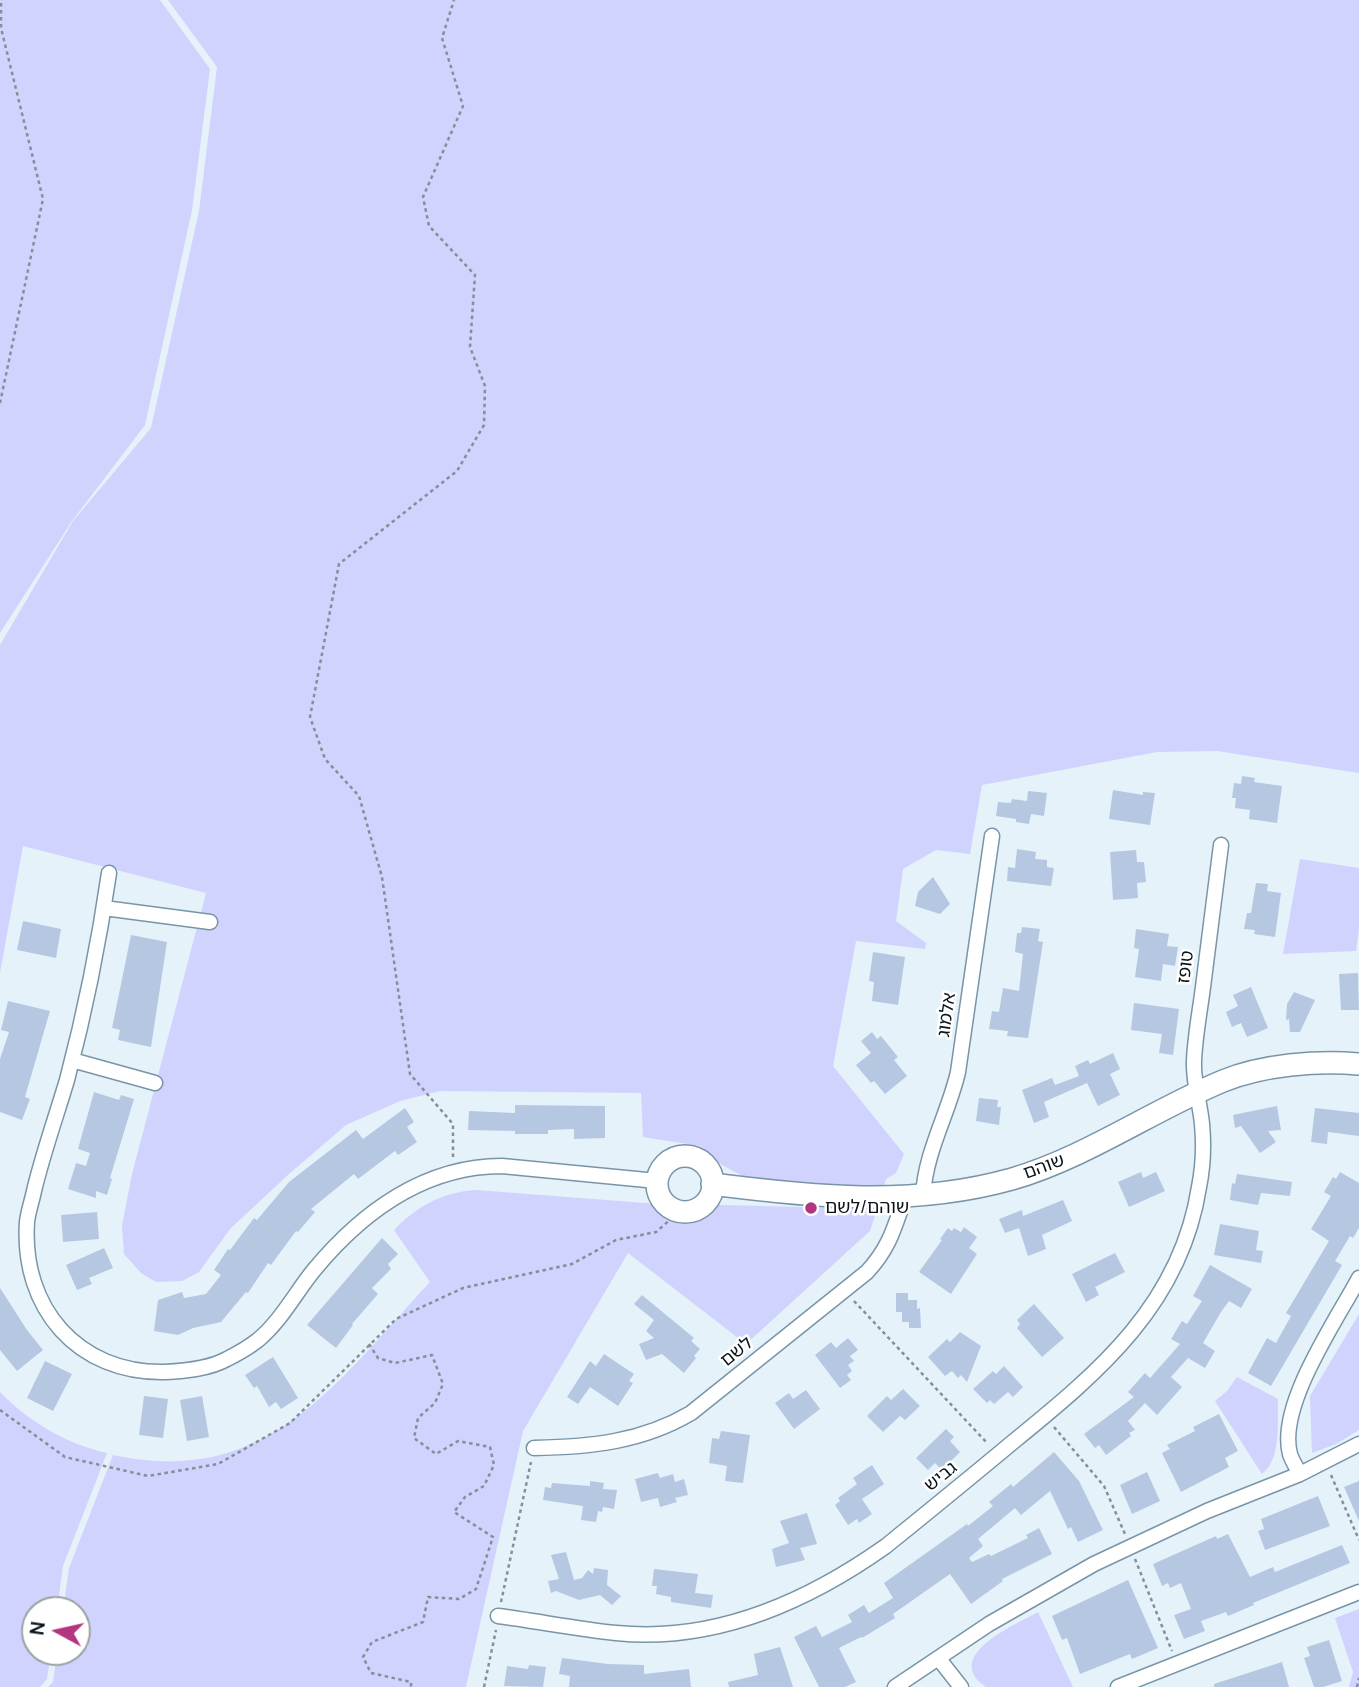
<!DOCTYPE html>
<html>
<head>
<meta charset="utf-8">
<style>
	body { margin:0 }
	#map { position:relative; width:1359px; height:1687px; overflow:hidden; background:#e6f2fa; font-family:Manrope,sans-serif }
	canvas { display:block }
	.north { position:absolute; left:21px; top:1596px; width:70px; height:70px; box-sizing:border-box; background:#fff; border:2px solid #9ca1a3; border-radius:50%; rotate:278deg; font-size:19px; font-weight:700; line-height:28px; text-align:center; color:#08131a }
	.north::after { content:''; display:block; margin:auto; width:24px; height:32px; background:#b33480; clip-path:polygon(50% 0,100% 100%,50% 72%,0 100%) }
</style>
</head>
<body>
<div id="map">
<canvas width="1359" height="1687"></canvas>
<div class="north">N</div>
</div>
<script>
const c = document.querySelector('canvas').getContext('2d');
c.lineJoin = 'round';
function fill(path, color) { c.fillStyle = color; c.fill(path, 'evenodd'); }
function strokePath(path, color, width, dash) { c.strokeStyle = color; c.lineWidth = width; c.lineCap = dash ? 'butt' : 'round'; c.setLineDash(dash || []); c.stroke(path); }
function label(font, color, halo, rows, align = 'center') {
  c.font = font + ' Manrope,"Noto Sans Hebrew",sans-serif'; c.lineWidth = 5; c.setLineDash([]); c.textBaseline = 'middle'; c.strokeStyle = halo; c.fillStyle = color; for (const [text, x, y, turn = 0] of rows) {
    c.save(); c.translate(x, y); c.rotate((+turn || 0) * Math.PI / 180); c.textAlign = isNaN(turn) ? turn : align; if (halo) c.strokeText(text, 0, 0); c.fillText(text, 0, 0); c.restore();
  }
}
const green = new Path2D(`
	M0 0H160L210 69 192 210 145 425 72 521 0 633Z
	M168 0H1359V773L1217 751 1157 752 982 785 970 854 936 850 903 869 896 921 926 943 925 949 856 941 833 1066 904 1154 896 1173 886 1179 882 1191 746 1178 722 1165 701 1146 643 1137 641 1093 440 1091 400 1101 346 1125 289 1174 230 1229 199 1272 182 1281 156 1282 141 1273 124 1254 122 1226 132 1174 206 893 23 846 0 973V645L73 521 151 428 199 211 217 67Z
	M1300 859 1359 868V929L1356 951 1283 954Z
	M476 1190 645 1203 877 1209 870 1231 746 1344 628 1253 523 1431 466 1687H48L53 1682 57 1652H77V1610H63L69 1568 113 1455C268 1489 338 1381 430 1282L394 1230C417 1206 443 1192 476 1190Z
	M1359 1314V1430L1336 1444 1312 1453 1310 1396Z
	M1237 1377 1278 1399C1277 1423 1282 1458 1262 1474L1215 1401 1227 1391Z
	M0 1392C29 1422 67 1444 107 1453L63 1566 57 1610H35V1652H51L47 1679 40 1687H0Z
	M1359 1609V1687H1349L1353 1672 1335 1618Z
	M1038 1612 1073 1687H986C941 1656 1015 1625 1038 1612Z`);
const building = new Path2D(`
	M1242 776 1255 778 1254 782 1282 786 1277 823 1249 819 1250 810 1235 808 1236 798H1232L1234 783 1241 784Z
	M1113 790 1143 795V792L1155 793 1150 825 1109 819Z
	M1028 791 1047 793 1044 816 1031 814 1029 824 1016 822V819L996 816 998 802 1011 803 1012 799 1027 801Z
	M1017 849 1036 852 1035 859 1047 860V867L1054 868 1051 886 1007 881 1008 867 1015 868Z
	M1136 850 1137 862H1144L1146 882 1137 883 1138 898 1113 900 1110 852Z
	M933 877 950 904 940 914 915 906 918 892Z
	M1256 883 1268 884 1267 891 1281 893 1275 937 1254 934 1255 930 1244 929 1247 913H1251Z
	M23 921 61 929 56 958 17 950Z
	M1022 927 1040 929 1038 941 1043 942 1028 1038 1007 1036 1008 1031 989 1029 992 1011 999 1012 1003 988 1019 991 1023 954 1015 952 1017 933H1021Z
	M1136 929 1169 934 1167 946 1178 947 1175 966 1163 964 1161 981 1135 977 1139 949 1134 948Z
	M131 935 167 942 151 1047 118 1040 120 1030 112 1028Z
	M873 952 905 957 898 1005 872 1001 874 982 869 981Z
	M1358 973 1359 1010H1341L1339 974Z
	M1251 987 1268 1028 1247 1037 1241 1023 1232 1027 1226 1012 1238 1006 1233 995Z
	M1294 992 1315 1000 1300 1032H1290L1289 1019 1286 1020 1287 1004Z
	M8 1001 50 1011 25 1097 30 1099 22 1120 0 1112V1059L9 1032 1 1030Z
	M1134 1003 1179 1009 1173 1055 1159 1053 1162 1034 1131 1030Z
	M872 1032 877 1039 881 1036 898 1057 894 1060 907 1076 885 1094 874 1081 871 1083 856 1065 871 1053 861 1041Z
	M1113 1053 1120 1069 1110 1074 1120 1095 1098 1106 1087 1083 1044 1102 1049 1117 1034 1123 1022 1090 1052 1078 1055 1085 1079 1076 1075 1066 1088 1060 1090 1064Z
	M94 1092 119 1100 121 1095 134 1099 110 1178 112 1179 107 1195 96 1191V1198L68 1189 76 1163 86 1166 90 1153 78 1149Z
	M979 1098 998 1100 997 1107H1001L999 1125 976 1121Z
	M515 1105 605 1106V1138L574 1139V1129L548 1130V1134H515V1131L468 1130 469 1111 515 1113Z
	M1277 1106 1281 1130 1268 1131 1276 1142 1260 1153 1241 1126 1235 1128 1233 1115Z
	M405 1108 414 1122 407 1127 417 1142 398 1155 395 1151 358 1179 354 1174 311 1209 315 1212 298 1232 296 1231 271 1265 268 1263 248 1293 246 1292 221 1322 193 1328 178 1335 154 1331 158 1300 182 1292 184 1298 206 1294 221 1275 214 1270 228 1249 230 1250 254 1218 257 1220 289 1182 356 1130 363 1139Z
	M1315 1108 1359 1113V1136L1328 1132 1327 1144 1311 1142Z
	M1141 1172 1143 1178 1156 1172 1165 1191 1129 1207 1118 1182Z
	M1340 1172 1359 1183V1228L1353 1238 1350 1236 1335 1261 1342 1265 1271 1386 1248 1373 1267 1338 1276 1343 1291 1316 1286 1313 1329 1241 1311 1229 1331 1196 1324 1192 1333 1177 1336 1179Z
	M1237 1174 1292 1182 1290 1196 1261 1193 1258 1205 1230 1200 1232 1183 1235 1184Z
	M1063 1200 1072 1221 1042 1235 1046 1249 1028 1256 1019 1228 1005 1233 999 1219 1022 1210 1023 1216Z
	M97 1212 99 1239 63 1242 61 1215Z
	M1220 1224 1259 1231 1256 1250 1263 1251 1261 1263 1214 1255Z
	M964 1227 977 1237 969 1248 977 1254 951 1294 919 1272 942 1240 940 1239 948 1228 952 1231 954 1228 961 1232Z
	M382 1238 398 1254 388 1264 391 1269 372 1288 378 1294 352 1324 353 1325 336 1348 307 1325Z
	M104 1248 113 1268 89 1278 92 1284 77 1290 66 1265Z
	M1115 1253 1125 1272 1095 1287 1099 1295 1086 1302 1072 1274Z
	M1210 1265 1252 1289 1241 1308 1229 1301 1221 1312 1203 1343 1215 1351 1205 1368 1188 1358 1171 1377 1182 1387 1157 1415 1145 1403 1128 1421 1135 1430 1129 1433 1131 1436 1106 1455 1099 1445 1095 1448 1084 1434 1134 1397 1128 1392 1145 1373 1150 1378 1180 1344 1171 1339 1182 1321 1187 1324 1202 1301 1193 1296Z
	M0 1288 27 1330 43 1350 17 1371 0 1350Z
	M896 1293H908V1300H917V1309L920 1308 921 1328H909V1322H902V1312H896Z
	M642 1295 694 1338 691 1341 700 1349 694 1356 696 1358 684 1373 662 1354 646 1360 639 1344 654 1338 646 1331 654 1320 634 1304Z
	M1034 1304 1064 1338 1042 1357 1017 1328 1020 1324 1017 1320Z
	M960 1332 981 1346 967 1382 961 1375 958 1378 952 1371 945 1376 928 1357 947 1339 950 1342Z
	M848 1338 858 1350 850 1356 854 1361 848 1365 852 1371 847 1375 851 1380 840 1388 815 1355 831 1342 836 1348Z
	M604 1354 634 1374 629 1381 633 1383 618 1406 590 1387 578 1404 567 1397 590 1361 596 1366Z
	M273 1357 298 1398 281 1409 276 1402 269 1407 257 1386 254 1388 245 1375Z
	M45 1361 72 1374 53 1411 27 1398Z
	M1004 1366 1023 1387 1013 1397 1008 1392 994 1404 990 1400 987 1403 973 1389 993 1371 996 1374Z
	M903 1389 920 1406 905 1420 900 1416 883 1432 867 1416 887 1396 891 1400Z
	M806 1390 820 1409 794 1429 775 1403 789 1393 793 1399Z
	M144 1396 168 1399 163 1438 139 1435Z
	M202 1396 209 1437 187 1441 180 1400Z
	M1219 1414 1238 1451 1225 1458 1229 1467 1181 1492 1162 1453 1170 1449 1167 1445 1195 1431 1193 1427Z
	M946 1429 954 1437 950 1441 960 1452 942 1470 935 1463 928 1470 916 1458Z
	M721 1431 750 1435 743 1483 725 1481 727 1466 709 1463 712 1438 719 1439Z
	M1054 1452 1079 1481 1103 1530 1078 1542 1071 1527 1068 1529 1050 1491 1021 1515 1015 1508 978 1539 983 1546 969 1558 972 1562 989 1554 991 1556 1028 1538 1026 1535 1039 1528 1052 1554 1002 1579 1003 1581 971 1604 950 1574 893 1614 895 1618 862 1638 861 1637 839 1648 856 1682 845 1687H819L794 1637 816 1626 822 1637 852 1622 848 1615 864 1605 869 1613 893 1598 884 1583 967 1524 968 1526 993 1506 989 1502 1011 1484 1013 1487Z
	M872 1465 884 1484 862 1499 872 1514 859 1523 857 1519 848 1525 835 1505 840 1501 838 1498 857 1484 853 1478Z
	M1147 1472 1160 1501 1132 1514 1120 1485Z
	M658 1473 660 1478 673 1474 675 1482 684 1479 688 1495 675 1498 677 1502 660 1507 658 1498 641 1502 635 1479Z
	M590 1481 604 1483 603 1489 617 1490 614 1509 603 1507 602 1512 598 1511 596 1522 581 1520 583 1506 543 1500 545 1487 551 1488 552 1483 590 1486Z
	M1359 1481V1521L1344 1487Z
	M1318 1496 1330 1526 1265 1550 1258 1531 1264 1529 1261 1519Z
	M807 1513 817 1544 800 1548 805 1560 776 1567 772 1549 789 1543 780 1521Z
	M1228 1534 1250 1577 1273 1567 1275 1572 1342 1545 1350 1563 1253 1603 1254 1605 1228 1616 1226 1612 1201 1621 1205 1631 1184 1639 1174 1615 1191 1609 1181 1583 1170 1588 1168 1583 1162 1586 1153 1564 1216 1536 1217 1539Z
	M566 1552 574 1580 582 1578 588 1570 593 1574 594 1568 608 1570 607 1585 621 1596 612 1605 600 1595 579 1600 556 1591 551 1593 548 1581 559 1579 551 1555Z
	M654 1569 698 1574 695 1593 713 1595 711 1608 671 1602V1597L656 1594 657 1586H652Z
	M1128 1580 1158 1648 1132 1659 1130 1654 1080 1674 1067 1638 1062 1640 1052 1616Z
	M1329 1640 1342 1681 1323 1687H1314L1304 1658 1310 1656 1307 1647Z
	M780 1647 793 1687H729L728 1682 758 1675 754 1654Z
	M562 1658 608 1664 644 1665V1674L689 1669 691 1687H569L570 1676 559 1674Z
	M1282 1662 1289 1687H1214V1684Z
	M529 1665 546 1667 543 1687 504 1686 507 1666 528 1669Z`);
const path = new Path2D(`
	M0 403 43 199 1 28V0
	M453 1157V1124L410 1074 382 877 359 796 325 759 310 717 339 564 457 471 484 425 485 386 470 347 475 275 429 226 423 197 463 106 442 38 454 0
	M854 1301 988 1444
	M369 1344 378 1358 395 1363 432 1355 443 1384 435 1403 418 1418 414 1438 436 1454 458 1441 490 1447 494 1465 484 1486 465 1497 454 1512 493 1537 476 1589 459 1599 428 1597 423 1622 372 1642 363 1657 371 1673 411 1682V1687
	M0 1410 65 1457 148 1476 218 1464 290 1423 396 1319 463 1288 572 1264 616 1240 656 1232 679 1212
	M1054 1427 1104 1486 1125 1534
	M1331 1475 1359 1540
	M1135 1559 1172 1651
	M501 1602 531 1462
	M484 1687 496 1630
	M1357 1687 1359 1678`);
const street = new Path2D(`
	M109 873C99 942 85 1012 67 1080 56 1117 43 1153 34 1191 32 1201 28 1212 27 1222 21 1308 78 1374 165 1372 185 1371 209 1369 227 1359 237 1354 249 1347 258 1340 281 1321 296 1292 314 1270 362 1212 425 1166 502 1166L657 1181
	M104 908 210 922
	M72 1060 155 1083
	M923 1195C926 1150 948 1115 958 1072L992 836
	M534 1448C590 1447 642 1442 691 1413L867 1272C890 1247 894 1228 905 1197
	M1300 1474C1297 1468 1292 1461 1290 1454 1277 1406 1336 1321 1359 1278
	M498 1616C537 1621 576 1629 616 1633 715 1643 807 1602 886 1546 928 1512 971 1477 1013 1442 1099 1372 1181 1304 1199 1187 1203 1167 1204 1145 1202 1124 1200 1103 1193 1082 1194 1061 1195 1036 1200 1011 1203 987 1209 940 1215 892 1221 845
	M939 1659 961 1687
	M895 1687 989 1624 1094 1564 1207 1511 1300 1474 1359 1444
	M1118 1687 1359 1592`);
const secondary = new Path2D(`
	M657 1184a28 28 0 1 1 56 0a28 28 0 1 1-56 0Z
	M712 1184C813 1197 912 1207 1012 1179 1087 1157 1151 1111 1223 1081 1262 1065 1318 1060 1359 1064`);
const markers = [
	[811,1208,7,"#b33480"]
];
const streetNames = [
	["טופז",1186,967,-83],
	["אלמוג",947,1015,-82],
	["שוהם",1044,1167,-20],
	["לשם",737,1352,-39],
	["גביש",941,1477,-39]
];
const poiNames = [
	["שוהם/לשם",825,1208]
];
fill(green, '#cfd3fd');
fill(building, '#b6c7e2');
strokePath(street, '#7895a8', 17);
strokePath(secondary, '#7895a8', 24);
strokePath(path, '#848f97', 2.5, [3.5, 3.5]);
strokePath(street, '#fff', 14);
strokePath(secondary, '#fff', 21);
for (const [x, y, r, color] of markers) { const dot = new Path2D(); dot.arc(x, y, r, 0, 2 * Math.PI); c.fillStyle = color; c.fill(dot); strokePath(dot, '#fff', 2.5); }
label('18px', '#08131a', '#fff', streetNames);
label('18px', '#08131a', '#fff', poiNames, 'left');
</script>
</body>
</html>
